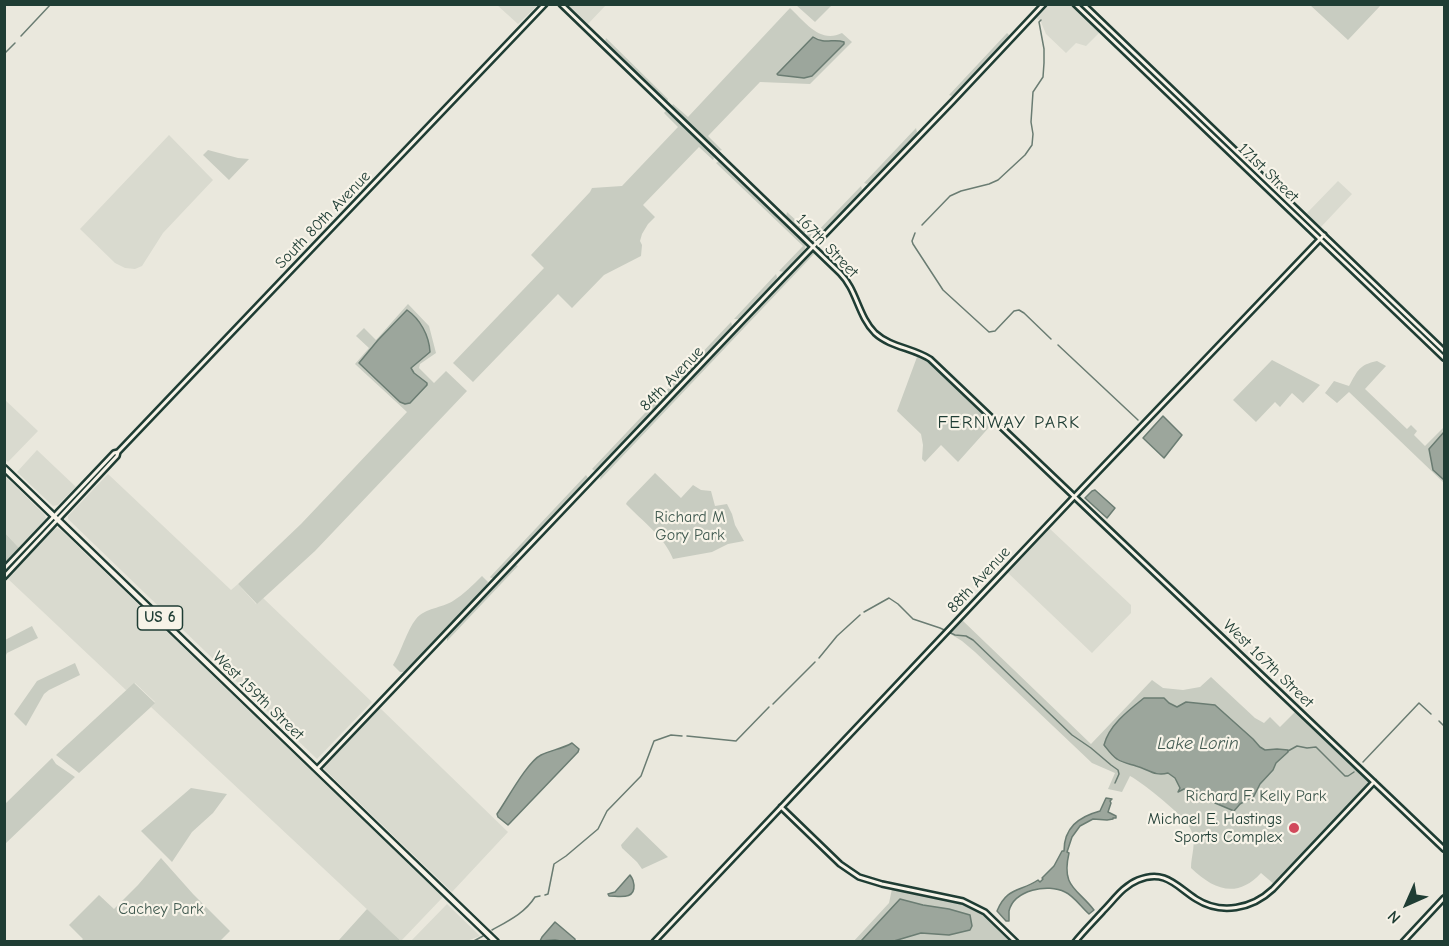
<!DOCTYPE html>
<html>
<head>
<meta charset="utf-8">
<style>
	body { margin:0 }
	#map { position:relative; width:1449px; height:946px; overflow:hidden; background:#eae8dd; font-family:"Comic Neue",sans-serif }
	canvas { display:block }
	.frame { position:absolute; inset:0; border:6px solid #1f3d34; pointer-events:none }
	.north { position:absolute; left:1377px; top:874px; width:60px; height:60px; -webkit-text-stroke:4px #f7f3e8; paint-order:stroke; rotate:225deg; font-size:16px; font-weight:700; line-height:24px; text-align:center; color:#1f3d34 }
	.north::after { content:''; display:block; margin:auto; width:21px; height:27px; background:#1f3d34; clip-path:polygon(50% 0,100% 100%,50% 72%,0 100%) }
</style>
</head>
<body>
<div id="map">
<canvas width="1449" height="946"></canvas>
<div class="frame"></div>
<div class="north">N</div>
</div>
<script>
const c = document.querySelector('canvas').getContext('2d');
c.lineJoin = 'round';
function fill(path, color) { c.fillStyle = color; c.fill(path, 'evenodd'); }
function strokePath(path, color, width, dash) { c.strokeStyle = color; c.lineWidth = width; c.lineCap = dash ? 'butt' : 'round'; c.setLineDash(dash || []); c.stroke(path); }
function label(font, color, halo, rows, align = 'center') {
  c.font = font + ' "Comic Neue",sans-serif'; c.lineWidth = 4.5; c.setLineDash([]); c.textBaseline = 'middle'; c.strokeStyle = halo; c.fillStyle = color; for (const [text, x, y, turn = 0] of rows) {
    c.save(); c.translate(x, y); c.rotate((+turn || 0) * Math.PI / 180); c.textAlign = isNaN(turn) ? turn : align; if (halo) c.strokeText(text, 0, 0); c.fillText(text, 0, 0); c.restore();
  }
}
const built = new Path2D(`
	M497 5H538L518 24Z
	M566 5H606L587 25Z
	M1049 5H1073L1101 31 1086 46 1076 43 1066 53 1046 34 1041 22 1036 18Z
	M169 135 213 180 163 233 142 266 135 269 125 268 115 263 80 229Z
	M1338 181 1352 194 1320 228 1306 214Z
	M4 399 38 431 8 462 4 459Z
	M37 450 76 487 58 505 53 506 17 472Z
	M108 474 231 590 238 584 256 604 263 598 372 702 317 759 68 519V516Z
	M4 475 44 514 46 518V522L20 549 5 533Z
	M57 528 61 530 443 897 401 941 151 707 155 702 135 683 127 691 7 578 53 529Z
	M1049 528 1131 605V613L1092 653 1007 572Z
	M380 708 508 832 452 892 324 769 323 766Z
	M447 904 480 936 467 941H411Z`);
const green = new Path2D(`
	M796 5H832L815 22Z
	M1310 5H1381L1348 40Z
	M790 8C805 22 820 44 842 33L852 42 810 84 760 82 708 136 722 150 718 151 672 106 673 104 688 117Z
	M1007 33 1009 35 1007 39 954 94 952 96 949 95Z
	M606 38 668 99 667 102 605 42Z
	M666 111 712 154 714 158 713 160 699 147 643 205 655 217 648 224 642 234 640 241 642 245 641 256 604 275 572 308 558 294 473 382 453 363 544 268 531 255 590 192 592 188 622 186 678 127 664 113Z
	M916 128 917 132 915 136 869 183 867 184 864 183Z
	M208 150 238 158 249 159 229 180 203 155Z
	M719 161 806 244 805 249 784 272 779 271 803 246 716 163Z
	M861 186 862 189 860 193 814 240 808 238 786 217 787 212 813 236Z
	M812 252 815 253 600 480 601 474Z
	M776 274 777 277 776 280 740 319H734Z
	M408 304 429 326 436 353 420 364 419 368 434 383 446 371 467 391 315 551 257 604 238 584 301 524 407 412 355 364 369 348 356 336 364 328 376 340Z
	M731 322 732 325 731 328 595 471 592 469Z
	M921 356 927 360 992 424 958 462 941 445 925 462 922 459 923 445 921 434 897 411 917 357Z
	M1272 360 1320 385 1303 403 1292 393 1280 407 1275 402 1256 422 1233 400Z
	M1377 361 1386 366 1365 389 1407 429 1411 425 1417 431 1414 435 1425 446 1444 427V483L1349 392 1337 403 1325 393 1334 381 1349 386C1358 370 1359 365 1377 361Z
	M655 473 681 498 693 485 701 490 711 491 715 506 727 504 732 514 735 525 744 541 728 544 712 552 673 559C664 536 643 522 626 504L627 502Z
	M586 475 588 478 586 481 494 578H491L490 577Z
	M5 533 20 549 5 565H4Z
	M516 565 518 566 447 641V636Z
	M482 576 488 582 486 587 404 672H400L393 665C401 652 407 630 416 619 425 608 442 608 453 601 464 594 473 585 482 576Z
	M962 620 1091 744 1152 680 1163 688 1183 690 1200 687 1211 677 1255 718 1264 723 1270 717 1280 727 1296 711 1369 780 1370 783 1275 885 1261 873C1237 899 1214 890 1191 868 1191 855 1197 843 1191 830 1186 817 1143 783 1130 776L1122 792 1108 789 1115 773 1092 763 975 652 962 641 949 633Z
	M32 626 38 638 7 653 5 657V640Z
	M75 663 80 675 49 690 44 694 26 726 14 714 37 681Z
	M134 683 155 703 151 707 79 773 56 755Z
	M52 758 56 764 75 777 5 844V804Z
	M191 788 227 794 213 813 192 832 172 862 141 831Z
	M637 827 668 857 642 869 637 862 622 848 621 845Z
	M161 858 193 894 230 931 220 941H81L83 939 69 925 99 895 114 909 138 885Z
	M892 889C922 895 956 897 982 913 993 921 1003 932 1013 941L853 942 889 903Z
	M367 909 401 941 341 942 339 940Z`);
const water = new Path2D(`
	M813 37C825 45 833 38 844 42V44L812 76 804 78 778 75 777 74 779 72Z
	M407 310C420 319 429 335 430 352L411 368 414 373 427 383V385L410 403 405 404 400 402 359 363 378 340Z
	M1163 416 1182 435 1164 458 1143 438Z
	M1444 432V480L1433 470 1429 449Z
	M1095 490 1115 508 1107 518 1085 498 1092 491Z
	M1144 698H1164L1169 703 1177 707 1186 702 1215 705 1253 739 1260 747 1265 750 1277 749 1288 750V752L1276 763 1273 770 1260 784 1254 796 1240 804 1234 811 1215 803 1201 792 1195 795 1184 789 1178 792 1180 788 1175 778 1168 773C1155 777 1148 769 1136 766 1130 764 1123 763 1117 759 1112 756 1108 750 1104 745 1109 725 1129 710 1144 698Z
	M572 743 579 749 578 752 510 823 508 825 498 817 497 814C507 800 527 762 541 755 551 750 562 749 572 743Z
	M1106 798 1112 799 1110 801 1111 803 1108 812 1116 816V818H1113V819L1107 820 1093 819 1080 826 1072 837 1067 852 1069 853C1061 887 1077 888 1094 910L1089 914C1081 907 1074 896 1065 892 1048 883 1014 890 1009 911 1009 914 1009 917 1009 921H1006L997 911C1007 887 1020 892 1038 880L1040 882 1043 879 1042 878 1054 866 1062 851H1064C1064 828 1078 817 1100 811Z
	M630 875C633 880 633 878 634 885 635 900 620 896 609 896L608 894 615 892Z
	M900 899 923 905 949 909 970 915 972 926 970 930 949 935 921 933 894 941H861Z
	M555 922 575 939V941H561L555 940 540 941 542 937Z`);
const stream = new Path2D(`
	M21 36 51 4
	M4 54 15 43
	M922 225 950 196 961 191 989 184 998 180 1025 155 1032 145 1033 134 1031 122 1033 92 1043 77 1044 63V49L1039 22 1041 20
	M915 233 912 241 913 244 943 290 989 332 995 331 1014 311 1019 310 1024 313 1051 339
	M1058 345 1138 420
	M864 612 889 598 898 604 913 619 940 628 955 635 966 636 973 640 1072 735 1091 748 1111 765 1118 770 1119 774 1115 783
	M819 658 837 636 860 615
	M773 704 815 662
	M1439 721 1444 726
	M687 736 736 741 769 707
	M1288 751 1297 746 1307 748 1316 747 1345 776H1348L1354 772
	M1363 762 1419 703 1431 714
	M545 895 548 894 554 864 566 856 598 829 607 811 641 776 654 741 671 735 682 736
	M492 930C508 921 525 913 535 897L540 896
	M472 942 483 936`);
const tertiary = new Path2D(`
	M561 4 840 273C857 290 858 316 875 333 890 347 913 348 930 359L1444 849
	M1075 4 1444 358
	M1083 4 1444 351
	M4 569 114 453 118 452 545 4
	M4 577 117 456 118 452
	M317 769 783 278 952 102 1044 4
	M781 807 840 864 859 877 882 884 963 901 985 912 1016 942
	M654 942 1074 497 1324 235
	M1075 942C1084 931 1094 921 1103 911 1114 900 1123 886 1138 880 1165 869 1176 886 1196 899 1221 915 1252 909 1273 889L1374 782
	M1403 942 1444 898`);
const primary = new Path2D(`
	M4 468 496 942`);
const markers = [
	[1294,828,6,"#d1495b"]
];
const shields = [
	[160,618,45]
];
const shieldNames = [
	["US 6",160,618]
];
const streetNames = [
	["171st Street",1268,173,44],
	["South 80th Avenue",323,220,-46],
	["167th Street",827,246,46],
	["84th Avenue",672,379,-46],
	["88th Avenue",979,580,-47],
	["West 167th Street",1268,664,44],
	["West 159th Street",258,696,44]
];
const parkNames = [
	["Richard M",690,517],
	["Gory Park",690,535],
	["Richard F. Kelly Park",1256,796],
	["Cachey Park",161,909]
];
const poiNames = [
	["Michael E. Hastings",1282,819],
	["Sports Complex",1282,837]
];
const neighbourhoodNames = [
	["FERNWAY PARK",1009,423]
];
const waterNames = [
	["Lake Lorin",1198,744]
];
fill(built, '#d9dacf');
fill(green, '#c8ccc1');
fill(water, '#9ca69c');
strokePath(water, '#6a7c72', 1.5);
strokePath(stream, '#6a7c72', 1.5);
strokePath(tertiary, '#1f3d34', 8);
strokePath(primary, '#1f3d34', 9);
strokePath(tertiary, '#f7f3e8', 3);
strokePath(primary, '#f7f3e8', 4.5);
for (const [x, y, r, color] of markers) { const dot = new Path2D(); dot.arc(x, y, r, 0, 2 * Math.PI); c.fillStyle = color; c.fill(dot); strokePath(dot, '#f7f3e8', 2); }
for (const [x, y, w] of shields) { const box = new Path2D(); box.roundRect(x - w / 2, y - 12, w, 24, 4.5); c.fillStyle = '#f7f3e8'; c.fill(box); strokePath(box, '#1f3d34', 1.5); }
label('bold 15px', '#1f3d34', null, shieldNames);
label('16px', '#1f3d34', '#f7f3e8', streetNames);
label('16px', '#415a50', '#f7f3e8', parkNames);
label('16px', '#1f3d34', '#f7f3e8', poiNames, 'right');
c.letterSpacing = '1.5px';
label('18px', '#1f3d34', '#f7f3e8', neighbourhoodNames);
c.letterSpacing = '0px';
label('italic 18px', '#445c53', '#f7f3e8', waterNames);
</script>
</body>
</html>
